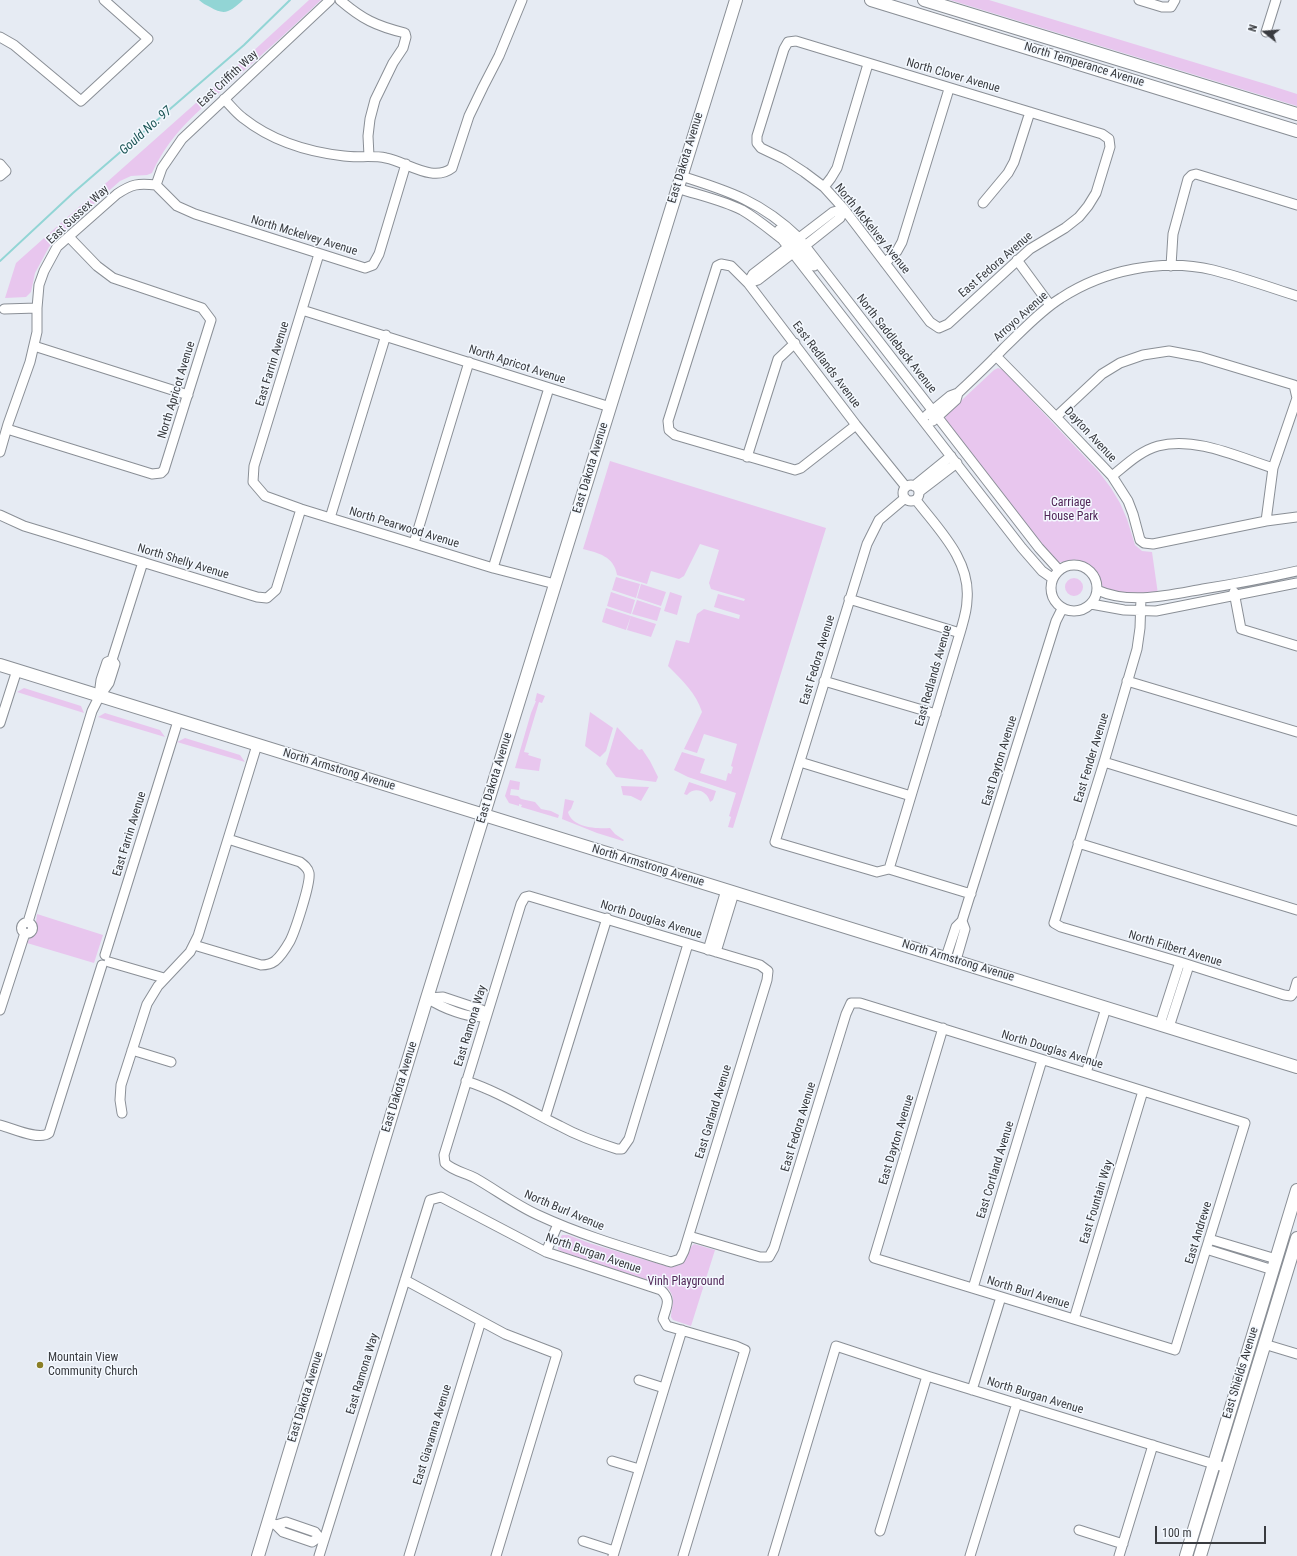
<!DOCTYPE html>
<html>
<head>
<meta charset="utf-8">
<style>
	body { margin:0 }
	#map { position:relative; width:1297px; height:1556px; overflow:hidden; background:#e6ebf3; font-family:"Roboto Condensed",sans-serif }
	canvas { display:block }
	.north { position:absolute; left:1245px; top:12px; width:40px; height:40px; -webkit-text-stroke:3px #f4f9ff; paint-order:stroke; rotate:287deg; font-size:11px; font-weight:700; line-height:16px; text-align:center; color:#393b3f }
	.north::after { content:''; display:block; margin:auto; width:14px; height:18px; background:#393b3f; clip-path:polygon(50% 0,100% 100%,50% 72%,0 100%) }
	.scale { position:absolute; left:1155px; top:1526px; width:111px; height:18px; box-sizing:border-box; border:2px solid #393b3f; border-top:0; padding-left:5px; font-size:12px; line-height:14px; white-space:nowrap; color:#393b3f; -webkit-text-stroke:3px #f4f9ff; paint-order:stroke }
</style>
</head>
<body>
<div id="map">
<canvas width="1297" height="1556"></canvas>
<div class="north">N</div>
<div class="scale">100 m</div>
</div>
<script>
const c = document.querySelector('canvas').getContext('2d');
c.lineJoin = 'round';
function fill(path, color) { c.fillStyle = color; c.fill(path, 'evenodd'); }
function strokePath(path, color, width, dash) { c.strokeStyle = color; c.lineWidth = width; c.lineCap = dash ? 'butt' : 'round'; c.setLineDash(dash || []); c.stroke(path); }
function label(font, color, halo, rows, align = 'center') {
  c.font = font + ' "Roboto Condensed",sans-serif'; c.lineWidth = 3; c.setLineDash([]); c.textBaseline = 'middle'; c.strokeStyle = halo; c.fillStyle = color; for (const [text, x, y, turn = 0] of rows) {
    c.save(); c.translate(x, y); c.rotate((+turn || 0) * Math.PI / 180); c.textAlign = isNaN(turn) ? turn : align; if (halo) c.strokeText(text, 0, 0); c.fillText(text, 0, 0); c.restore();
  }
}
const green = new Path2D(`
	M309 0H321C294 26 266 51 238 76 203 108 173 128 152 173L147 175 131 176 120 181 71 224 49 247 35 273 31 292 26 297 5 298 16 263 215 86Z
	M950 0H989L1269 85 1297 94V106Z
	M998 368 1003 370 1099 472 1111 488 1120 503 1127 519 1135 545 1142 551 1152 552 1158 594C1139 595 1120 595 1103 587 1098 573 1089 558 1072 560 1065 561 1061 564 1054 561L946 423 945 418 948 413 994 370Z
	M610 461 826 528 733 828 728 827 731 817 729 816 736 793 688 777 674 770 682 752 705 759 700 773 726 781 728 773 731 774 733 767 731 766 737 744 704 734 697 753 684 749 702 712C696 693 682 680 668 666L676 640 689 643 697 614 704 609 739 619 740 615 714 607 718 594 744 601 745 599 711 589 709 583 719 550 700 544 684 576 679 579 651 571 647 584 617 575C614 556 598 553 583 549Z
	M616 577 640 584 636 598 612 590Z
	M1065 587a9 9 0 1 1 18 0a9 9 0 1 1-18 0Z
	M641 584 666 592 661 606 637 598Z
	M611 592 635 600 631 614 607 606Z
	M670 592 682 596 677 615 664 611Z
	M637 600 661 608 657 621 632 614Z
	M606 608 631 616 626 630 602 622Z
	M631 616 656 624 651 637 627 630Z
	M24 688 81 706 84 713 17 692Z
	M537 693 545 696 542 703 539 702 524 752 529 753 528 755 541 759 539 771 515 768 531 713 536 701H535Z
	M590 712 613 728 606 751 600 757 585 746Z
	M105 713 160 730 165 737 98 717Z
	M617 727 639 750 642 749 650 761 658 777 656 782 616 777 606 764Z
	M185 738 240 755 245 762 177 742Z
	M510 780 520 782 519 790 511 789 510 795 518 796 521 799 535 802 541 809 551 811 559 815 558 818 521 807 522 805 519 804V806L509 803 505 796Z
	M689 782 716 791 713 800 710 802C707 791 695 786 687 795L684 794Z
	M621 786 649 787 641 801 631 796 623 795Z
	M565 799 574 801 571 809 568 812C572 828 598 829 610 828L615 834 624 840 623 841 597 833 562 819Z
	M37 914 103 935 94 963 27 943 35 930Z
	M562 1235H568L589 1243 669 1267C692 1266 683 1253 694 1244L715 1250 691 1326 673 1320 671 1317C672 1303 677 1298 666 1286L563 1252 558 1249C558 1243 559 1240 562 1235Z`);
const water = new Path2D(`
	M199 0H243C230 12 225 16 210 7 206 5 202 3 199 0Z`);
const stream = new Path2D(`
	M0 261 73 193 244 45 290 0`);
const street = new Path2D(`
	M340 0C362 19 376 26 405 33L406 37 403 48 393 63 375 100 370 119 368 136 369 156
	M1139 0 1162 7H1171L1175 0
	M1266 32 1276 0
	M0 37 14 45 81 101 148 39 104 0
	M796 41 1102 134 1109 139 1110 147 1096 193 1088 206 1079 217 1065 228 1030 249 948 324 939 328 930 322 844 209 824 187 804 172 784 159 761 148 757 143V136L784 49 788 42Z
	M224 99C230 105 236 113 243 118 272 141 308 152 344 156 358 158 372 155 386 158 407 162 433 183 452 168L469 116 483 87 499 56 522 0
	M0 164 6 171 0 176
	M681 176C729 191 762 202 799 238L1039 548 1059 570
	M156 185 177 206 195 214 365 268 373 265 379 254 406 164
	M156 185 162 168 182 139 330 0
	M824 187 831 178 837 168 868 64
	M677 188C698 195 722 200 742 210 756 218 769 229 782 239L1022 548 1042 571 1052 578
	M983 203 1008 173 1014 162 1030 112
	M779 230 793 240 806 245 840 218 844 209
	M799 238 833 212 844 209
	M319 254 254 466 253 482 265 496 301 509 493 568 555 584
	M1017 260 1050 305
	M885 263 897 251 902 242 949 89
	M1171 266 1173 234 1188 179 1192 175 1196 174 1297 205
	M748 283 753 274 788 247C801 249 806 258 814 266
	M748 283 758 280 793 253
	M4 309 37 308
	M302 310 610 407
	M34 346 188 395
	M996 356 1056 417 1112 476 1128 501 1133 514 1140 540 1144 543 1153 544 1266 521 1297 517
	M927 415 950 396 958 393C974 378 989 364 1004 348 1022 331 1040 311 1061 298 1104 270 1162 258 1213 270 1241 277 1269 287 1297 296
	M1056 417 1102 374 1120 363 1143 355 1169 351 1201 357 1294 385 1297 398 1273 468 1266 521
	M933 421 956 400 958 393
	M856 425 801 468 795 470 675 435 669 430 668 421 717 266 721 264 731 266 748 283 856 425 906 487
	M7 429 152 474 161 473 164 470 211 320 202 308 113 278 97 266 69 237
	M0 452 8 424 30 362 37 332V308L39 285 44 271 57 247 117 194C132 184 138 183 156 185
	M747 457 778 359 795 343
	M1112 476C1126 465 1140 451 1158 446 1195 436 1238 457 1273 468
	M903 493a8 8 0 1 1 16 0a8 8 0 1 1-16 0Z
	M914 486 951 456
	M919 492 957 463
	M905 498 879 520 867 544 775 842 877 872 889 869 971 894
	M0 515 24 526 257 597 267 598 276 590 301 509
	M330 518 386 335
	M414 543 469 362
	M1051 588a23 23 0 1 1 46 0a23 23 0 1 1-46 0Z
	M493 568 549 388
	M1097 590C1130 605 1169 595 1203 589 1235 584 1266 578 1297 571
	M1234 592 1241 629 1297 646
	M1141 598 1140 628 1137 649 1104 762 1054 923 1061 927 1180 962 1284 995 1291 996 1294 992 1297 982
	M849 599 960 633
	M1091 604 1124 610 1156 611 1297 583
	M824 681 936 714
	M1127 681 1297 732
	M99 695 101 680 107 662 112 660 143 562
	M0 723 17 670
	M800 762 911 796
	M1104 762 1297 821
	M1078 843 1297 910
	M889 869 960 633C963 622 967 611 967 600 971 560 938 529 916 500
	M529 896 760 965 768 971 767 980 684 1251 680 1259 671 1262C626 1248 581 1235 538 1215 516 1205 496 1190 475 1178 466 1173 453 1171 445 1163L444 1155 521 904 525 897Z
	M28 922 92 711 99 697 109 683 115 664 112 660
	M21.5 928a5.5 5.5 0 1 1 11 0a5.5 5.5 0 1 1-11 0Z
	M194 945 261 965C266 965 271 964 275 961 281 956 286 948 290 941 295 931 311 883 309 873 308 868 304 865 300 862L228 839
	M708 950 726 890
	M716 952 734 893
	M105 955 178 721
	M946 957 956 927 962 921 1056 621 1062 609
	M956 960 965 929 962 921
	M109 962 164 978
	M443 997 482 1010 486 1016C470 1020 441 1007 427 998Z
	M0 1010 25 933
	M1160 1024 1180 962
	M1169 1027 1189 965
	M132 1050 171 1062
	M1086 1073 1106 1008
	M466 1081C500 1092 529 1111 560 1126 578 1136 598 1143 617 1149H622L629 1139 688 944
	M122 1113 120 1100 121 1085 147 1004 158 986 190 952 198 936 257 745
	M545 1118 607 918
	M0 1125C12 1128 39 1141 49 1133L102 965
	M689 1236 760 1257H769L774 1248 846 1014 851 1003H860L1086 1073 1245 1123 1175 1350 874 1258 943 1028
	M1209 1239 1276 1259
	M1206 1249 1273 1270
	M546 1252 558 1224
	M405 1280 505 1334 557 1354 496 1556
	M973 1288 1042 1060
	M1074 1319 1143 1091
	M1264 1344 1297 1354
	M639 1380 664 1388
	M972 1390 1001 1297
	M612 1461 639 1469
	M268 1522 276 1525 283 1532 312 1542 319 1537
	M276 1525 286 1522 315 1532 319 1537 323 1539
	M1079 1530 1123 1544
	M880 1531 927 1376
	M583 1541 614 1551
	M319 1556 430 1200 441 1197 546 1252 661 1290C672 1300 666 1307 663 1319L667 1326 736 1346 745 1350 683 1556
	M409 1556 481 1321
	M613 1556 682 1330
	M773 1556 836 1346 927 1376 1227 1468
	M970 1556 1017 1403
	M1119 1556 1153 1445`);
const secondary = new Path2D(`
	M871 0 1297 131
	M924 0 1297 114
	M0 665 1297 1067
	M258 1556 427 998 736 0
	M1186 1556 1297 1190
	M1200 1556 1297 1238`);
const markers = [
	[40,1365,4,"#8b7f25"]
];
const streetNames = [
	["North Temperance Avenue",1084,65,17],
	["North Clover Avenue",953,76,16],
	["East Criffith Way",228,79,-43],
	["East Dakota Avenue",686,158,-73],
	["East Sussex Way",78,215,-43],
	["North McKelvey Avenue",872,229,51],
	["North Mckelvey Avenue",304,236,17],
	["East Fedora Avenue",996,265,-41],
	["Arroyo Avenue",1021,317,-42],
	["North Saddleback Avenue",896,344,52],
	["East Farrin Avenue",273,364,-73],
	["North Apricot Avenue",517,365,18],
	["East Redlands Avenue",826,365,53],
	["North Apricot Avenue",177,390,-73],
	["Dayton Avenue",1090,435,47],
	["East Dakota Avenue",591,468,-73],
	["North Pearwood Avenue",404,528,17],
	["North Shelly Avenue",183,562,17],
	["East Fedora Avenue",818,660,-73],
	["East Redlands Avenue",934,676,-74],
	["East Fender Avenue",1092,758,-73],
	["East Dayton Avenue",1000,761,-73],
	["North Armstrong Avenue",339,770,17],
	["East Dakota Avenue",495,778,-73],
	["East Farrin Avenue",130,834,-73],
	["North Armstrong Avenue",648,866,17],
	["North Douglas Avenue",651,920,17],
	["North Filbert Avenue",1175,949,17],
	["North Armstrong Avenue",958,961,17],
	["East Ramona Way",471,1026,-73],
	["North Douglas Avenue",1052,1050,17],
	["East Dakota Avenue",400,1087,-73],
	["East Garland Avenue",714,1112,-73],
	["East Fedora Avenue",799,1127,-73],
	["East Dayton Avenue",897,1140,-73],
	["East Cortland Avenue",996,1170,-73],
	["East Fountain Way",1097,1202,-73],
	["North Burl Avenue",564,1211,23],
	["East Andrewe",1199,1233,-73],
	["North Burgan Avenue",593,1254,19],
	["North Burl Avenue",1028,1293,17],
	["East Shields Avenue",1241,1373,-73],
	["East Ramona Way",363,1374,-73],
	["North Burgan Avenue",1035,1396,17],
	["East Dakota Avenue",306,1397,-73],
	["East Giavanna Avenue",433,1435,-73]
];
const parkNames = [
	["Carriage",1071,503],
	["House Park",1071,517],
	["Vinh Playground",686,1282]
];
const poiNames = [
	["Mountain View",48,1358],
	["Community Church",48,1372]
];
const waterNames = [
	["Gould No. 97",146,131,-42]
];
fill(green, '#e8c6ee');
fill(water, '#92d5d5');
strokePath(stream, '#92d5d5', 2);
strokePath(street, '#8a8f96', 11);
strokePath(secondary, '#8a8f96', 14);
strokePath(street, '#fff', 9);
strokePath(secondary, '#fff', 12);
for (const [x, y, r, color] of markers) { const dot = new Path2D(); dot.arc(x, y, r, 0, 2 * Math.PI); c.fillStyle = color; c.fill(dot); strokePath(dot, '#f4f9ff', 1.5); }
label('12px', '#393b3f', '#f4f9ff', streetNames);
label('12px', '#502557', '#f4f9ff', parkNames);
label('12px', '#393b3f', '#f4f9ff', poiNames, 'left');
label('italic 13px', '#1b5555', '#f4f9ff', waterNames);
</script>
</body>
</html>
